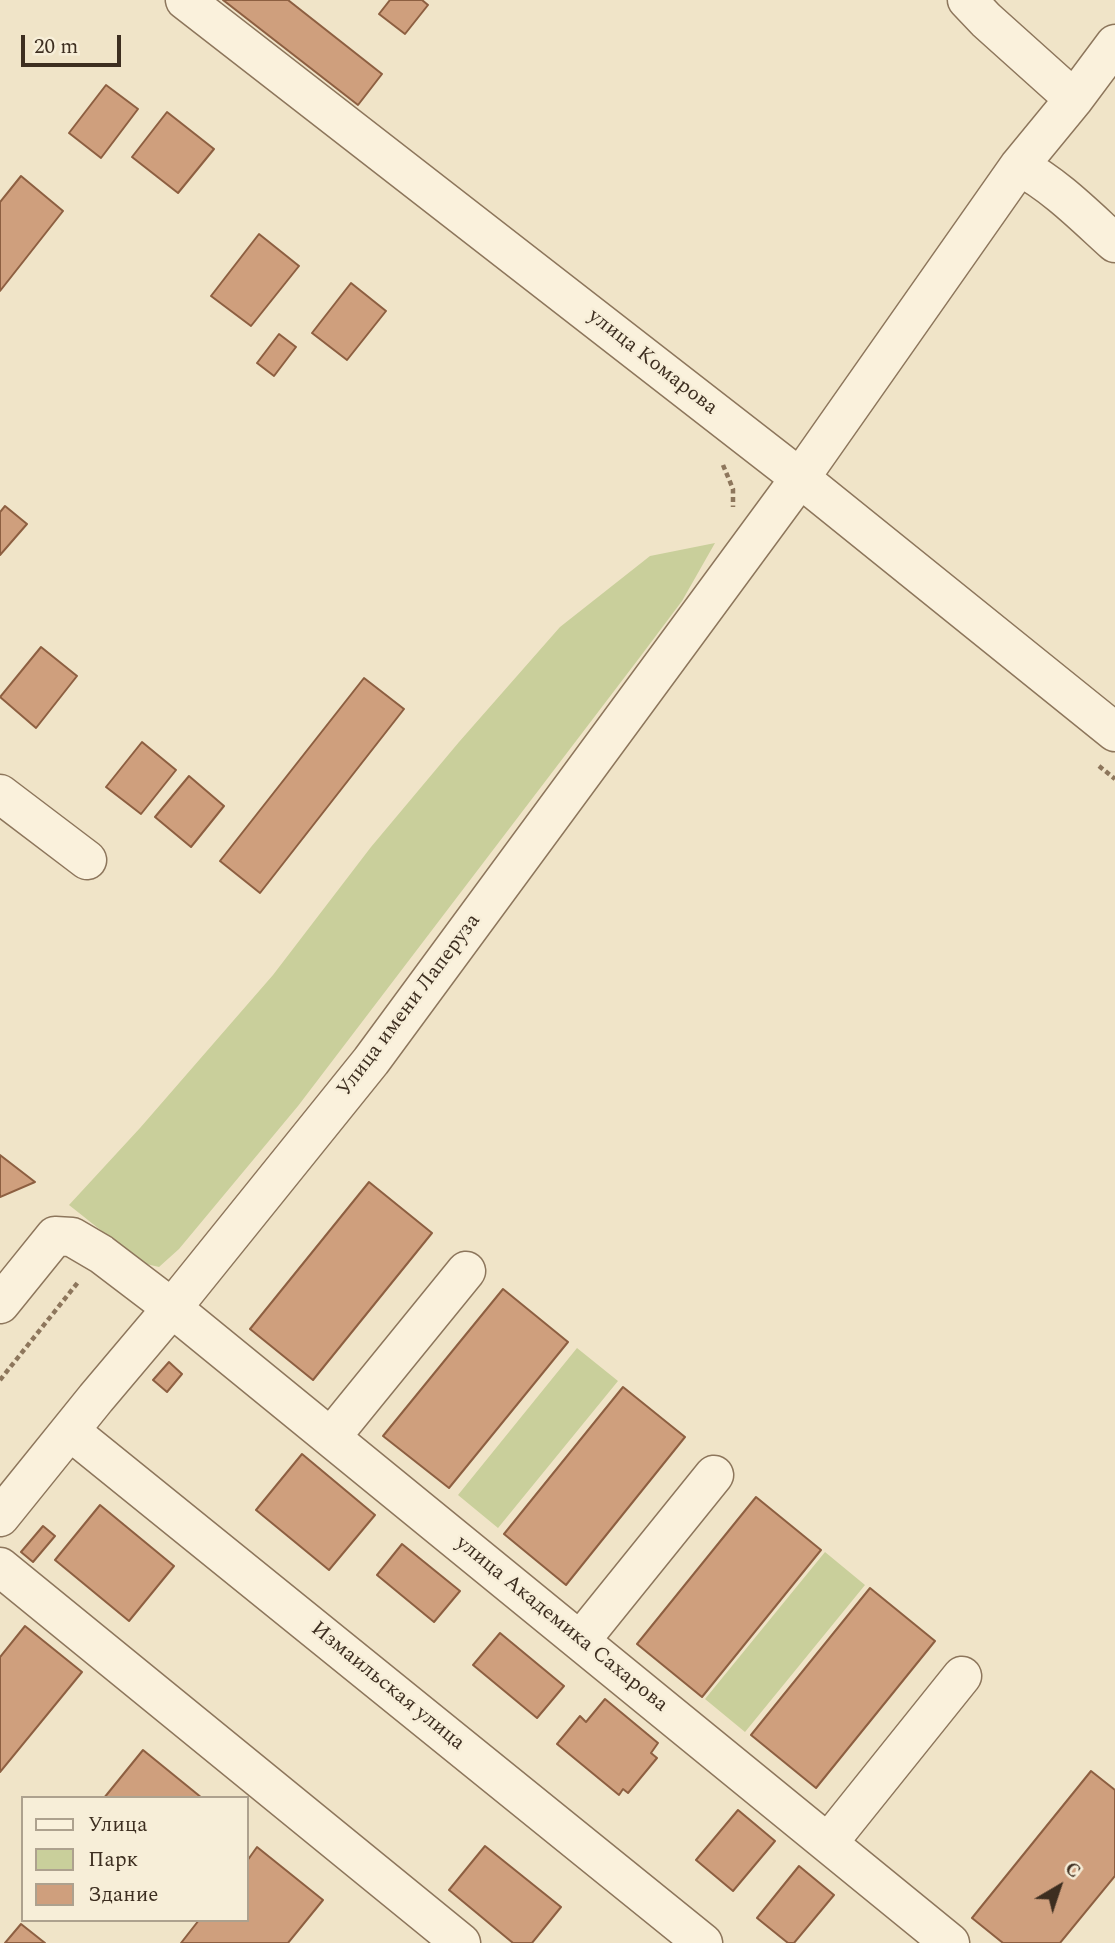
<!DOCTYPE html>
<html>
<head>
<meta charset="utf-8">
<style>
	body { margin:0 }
	#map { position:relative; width:1115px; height:1943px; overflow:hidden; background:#f0e4c8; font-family:Spectral,serif }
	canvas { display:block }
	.legend { position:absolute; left:21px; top:1796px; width:228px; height:126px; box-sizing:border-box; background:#f7eed8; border:2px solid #ada18e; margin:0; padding:9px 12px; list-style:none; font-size:21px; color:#3d2e20 }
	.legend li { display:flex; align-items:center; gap:14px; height:35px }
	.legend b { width:35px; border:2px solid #ada18e }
	.north { position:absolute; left:1024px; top:1852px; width:70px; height:70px; -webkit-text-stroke:5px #f7eed8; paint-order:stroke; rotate:39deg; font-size:19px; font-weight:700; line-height:28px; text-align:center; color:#3d2e20 }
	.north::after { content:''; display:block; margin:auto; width:24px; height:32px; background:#3d2e20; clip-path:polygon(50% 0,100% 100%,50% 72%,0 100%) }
	.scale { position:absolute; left:21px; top:35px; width:100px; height:32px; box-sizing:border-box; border:4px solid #3d2e20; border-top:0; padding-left:9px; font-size:21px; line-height:24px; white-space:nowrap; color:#3d2e20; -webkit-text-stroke:5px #f7eed8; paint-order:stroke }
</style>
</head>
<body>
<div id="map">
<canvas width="1115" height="1943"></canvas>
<ul class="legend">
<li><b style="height:9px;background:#faf1dc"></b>Улица</li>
<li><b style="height:19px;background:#c9cf9b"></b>Парк</li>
<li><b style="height:19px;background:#cf9f7d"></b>Здание</li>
</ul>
<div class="north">С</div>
<div class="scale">20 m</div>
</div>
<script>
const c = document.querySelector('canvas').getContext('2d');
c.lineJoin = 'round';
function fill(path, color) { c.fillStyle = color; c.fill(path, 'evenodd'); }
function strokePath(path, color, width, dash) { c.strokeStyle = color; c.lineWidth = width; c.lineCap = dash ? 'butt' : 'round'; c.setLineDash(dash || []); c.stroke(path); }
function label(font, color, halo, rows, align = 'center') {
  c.font = font + ' Spectral,serif'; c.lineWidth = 5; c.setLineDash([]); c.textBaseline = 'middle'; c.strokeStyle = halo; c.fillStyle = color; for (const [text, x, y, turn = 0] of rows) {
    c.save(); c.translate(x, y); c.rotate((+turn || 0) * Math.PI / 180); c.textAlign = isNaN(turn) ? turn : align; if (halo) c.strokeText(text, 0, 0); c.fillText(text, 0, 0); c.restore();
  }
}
const green = new Path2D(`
	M715 543 682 601 640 657 298 1106 179 1249 159 1267 142 1263 69 1205 140 1128 273 975 371 847 459 742 560 627 650 556Z
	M577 1348 618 1381 498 1528 458 1495Z
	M825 1552 865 1585 745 1732 705 1699Z`);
const building = new Path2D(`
	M223 0H288L382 74 358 105Z
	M390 0H422L428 5 405 34 379 14Z
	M106 85 138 109 101 158 69 133Z
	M167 112 214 149 178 193 132 157Z
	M21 176 63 211 0 291V202Z
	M259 234 299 266 251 326 211 296Z
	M351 283 386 311 347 360 312 333Z
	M279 334 296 347 274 376 257 363Z
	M5 506 27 524 0 555V512Z
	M41 647 77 676 36 728 0 697Z
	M364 678 404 709 260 893 220 861Z
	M142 742 176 770 141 814 106 787Z
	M189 776 224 806 191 847 155 817Z
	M0 1155 35 1182 0 1197Z
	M369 1182 432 1233 313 1380 250 1329Z
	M503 1289 568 1342 449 1488 383 1436Z
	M169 1362 182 1374 167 1392 153 1380Z
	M623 1387 685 1437 566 1585 504 1534Z
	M302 1454 375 1515 329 1570 256 1510Z
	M756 1497 821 1550 702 1697 637 1644Z
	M100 1505 174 1566 129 1621 55 1560Z
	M43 1526 55 1536 33 1562 21 1552Z
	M402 1544 460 1591 434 1622 377 1575Z
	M870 1588 935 1641 816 1788 751 1735Z
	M25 1626 82 1672 0 1772V1657Z
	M500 1633 564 1686 537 1718 473 1665Z
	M605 1699 658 1743 651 1753 657 1758 628 1793 623 1789 619 1795 557 1744 580 1716 586 1722Z
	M143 1750 202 1798H104Z
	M1091 1771 1115 1790V1876L1060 1943H1003L972 1918Z
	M738 1810 775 1841 733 1891 696 1860Z
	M485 1846 561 1907 532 1943H513L449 1890Z
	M257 1847 323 1900 288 1943H181L199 1920H247V1861Z
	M799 1866 834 1895 794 1943H788L757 1918Z
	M21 1924 45 1943H5Z`);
const path = new Path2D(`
	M723 465 733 489V507
	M1099 766 1115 779
	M0 1380 79 1281`);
const minor = new Path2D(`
	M185 0 800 478 1115 732
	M967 0 986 20 1074 99
	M1019 166C1056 186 1084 215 1115 243
	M0 794 87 860
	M0 1304 55 1236 72 1237 101 1254 172 1308 950 1943
	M70 1431 703 1943
	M331 1437 466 1271
	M0 1517 96 1398 172 1308 371 1061 800 478 1019 166 1074 99 1115 44
	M0 1567 461 1943
	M580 1641 714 1475
	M828 1843 962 1676`);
const streetNames = [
	["улица Комарова",652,363,38],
	["Улица имени Лаперуза",410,1006,-53],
	["улица Академика Сахарова",561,1625,39],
	["Измаильская улица",387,1687,39]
];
fill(green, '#c9cf9b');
fill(building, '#cf9f7d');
strokePath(building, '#8d5f41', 2);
strokePath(minor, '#8d765c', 41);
strokePath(path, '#8d765c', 4.5, [5, 3.5]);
strokePath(minor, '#faf1dc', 38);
label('21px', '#3d2e20', '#f7eed8', streetNames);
</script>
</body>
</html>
